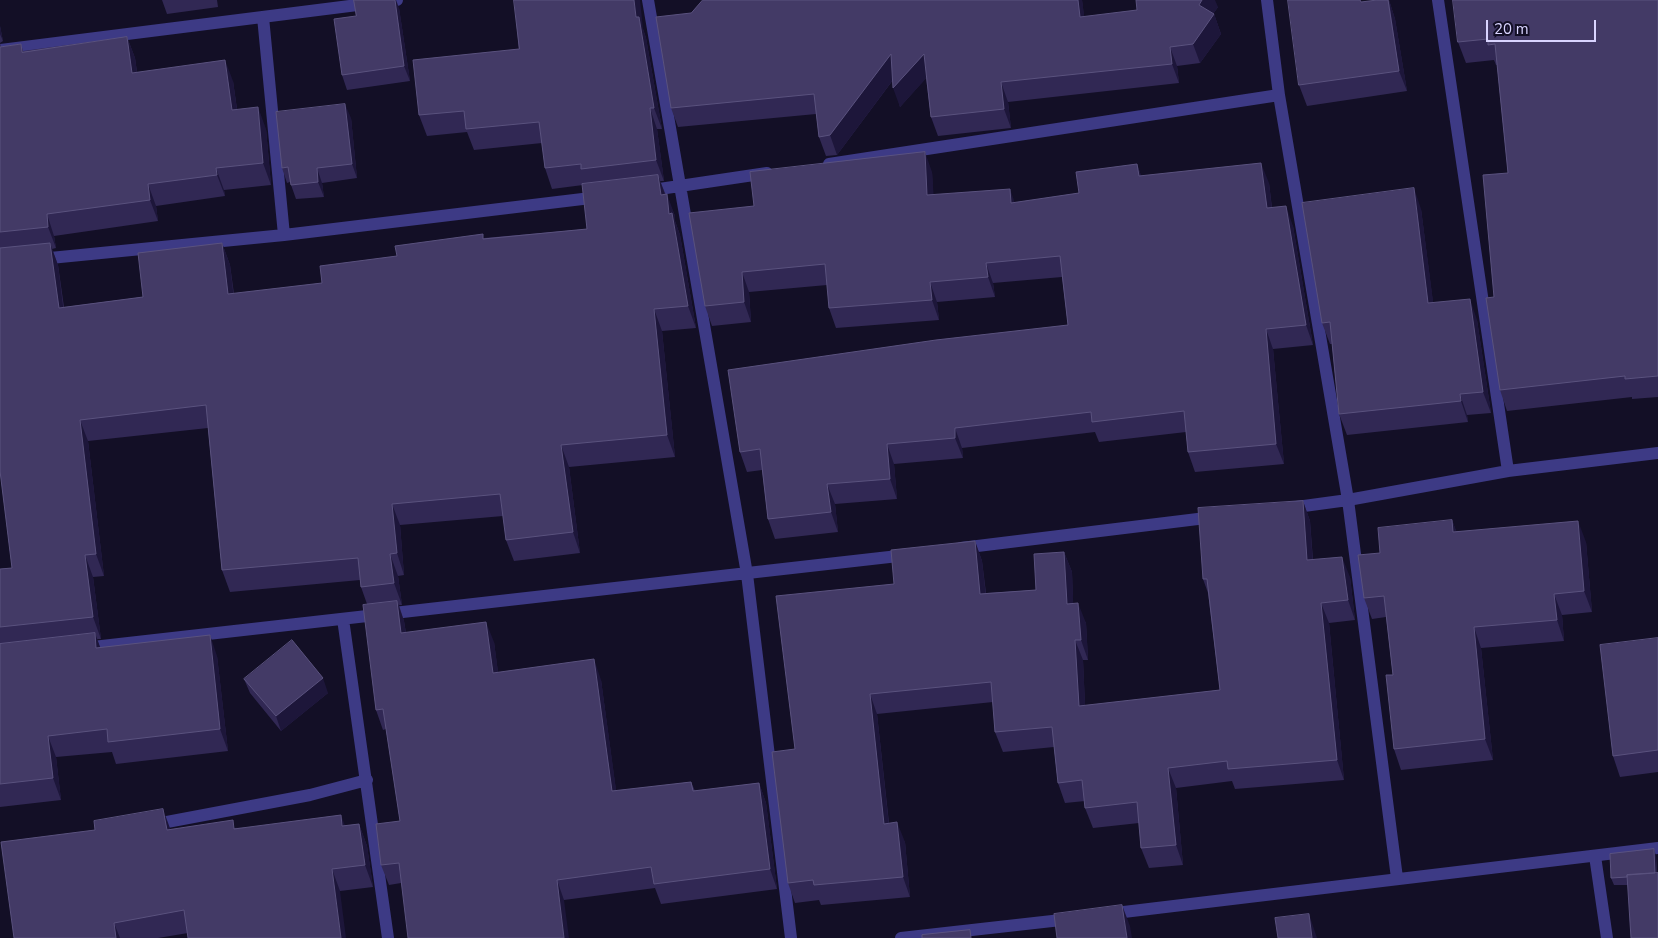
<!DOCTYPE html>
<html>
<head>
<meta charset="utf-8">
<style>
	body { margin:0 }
	#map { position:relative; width:1658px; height:938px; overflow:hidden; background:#130f26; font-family:"Nunito Sans",sans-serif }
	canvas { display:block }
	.scale { position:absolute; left:1486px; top:20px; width:110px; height:22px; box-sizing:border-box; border:2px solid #d9d4ff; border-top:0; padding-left:6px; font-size:15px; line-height:18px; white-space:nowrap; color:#d9d4ff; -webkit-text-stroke:4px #130f26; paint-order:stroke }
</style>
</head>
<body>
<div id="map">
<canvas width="1658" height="938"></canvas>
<div class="scale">20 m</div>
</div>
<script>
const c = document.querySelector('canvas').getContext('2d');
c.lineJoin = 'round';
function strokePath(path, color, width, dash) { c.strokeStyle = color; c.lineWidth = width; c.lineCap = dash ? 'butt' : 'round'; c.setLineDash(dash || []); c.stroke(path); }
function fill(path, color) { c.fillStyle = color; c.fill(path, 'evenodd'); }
const minor = new Path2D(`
	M648 0 747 574 791 938
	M1267 0 1279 95 1348 500 1397 878
	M1438 0 1508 471
	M263 17 284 235
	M0 50 397 0
	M829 164 1279 95
	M646 191 767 173
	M40 259 284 235 599 197
	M1289 508 1348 500 1508 471 1658 453
	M961 548 1214 517
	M343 619 388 938
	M84 648 907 555
	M151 825 310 795 367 780
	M1595 856 1607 938
	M1107 914 1658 848
	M901 938 1070 919`);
const wall = new Path2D(`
	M162 0H217L218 7 167 14Z
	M1082 0 1084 17 1218 7 1213 14H1214L1221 34 1200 63 1177 66 1179 83 1008 102 1011 128 938 136 931 117 926 78 900 107 893 80 837 155 826 156 819 137 816 114 678 127 671 108 691 13Z
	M1389 0 1395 19 1407 91 1307 106 1299 85 1366 2Z
	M1658 0V397L1632 399V397L1507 411 1500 390 1494 297 1508 173 1497 65H1496L1494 60 1466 63 1458 42Z
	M399 8 410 81 347 90 342 75Z
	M0 26 3 41 0 43 1 47 21 44 23 51 127 37 135 58 137 72 233 81 237 109 266 129 271 185 224 190 225 196 156 206 158 221 54 236 56 248 52 249 58 265 64 307 143 297 222 243 230 265 234 294 322 283 397 256 484 238 587 229 583 185 552 189 545 168 542 143 474 150 467 132 427 136 419 115 519 49 643 29 646 38 662 129H657L664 181H660L675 216V221L680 235 696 328 662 331 675 457 569 467 580 553 514 561 506 540 503 516 400 525 404 575 398 576 402 605H399L404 621 406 633 494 642 498 673 601 680 616 791 691 782 695 791 759 783 766 803 777 889 661 904 655 888 564 900 401 883 389 885 381 865 400 821 386 729 383 730 376 710 367 604 361 587 360 580 230 592 222 570 208 428 88 441 104 576 93 577 101 639H97L100 648 217 656 228 751 116 764 112 752 56 757 61 800 0 807V569L12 568 0 471Z
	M351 118 357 178 322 183 324 197 296 199 290 182 287 183 282 168Z
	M1137 164 1141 176 1269 183 1272 208 1293 226 1313 345 1273 349 1284 464 1195 472 1188 452 1186 432 1099 442 1095 432 962 448 963 458 894 464 897 499 835 504 838 532 775 539 768 519 762 470 747 472 740 452 1068 325 1062 277 993 283 995 297 937 302 939 320 836 328 829 308 827 285 749 292 751 322 712 326 705 306 754 206 932 172 933 195 1015 203 1079 193Z
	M1421 209 1433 303 1477 320 1491 413 1467 415 1468 422 1347 435 1339 414 1332 344H1330L1322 323Z
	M1303 501 1310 521 1313 560 1350 577 1355 620 1329 623 1344 780 1235 789 1232 781 1176 788 1183 865 1149 868 1141 848 1139 823 1093 828 1085 808V801L1065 803 1058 783 1054 747 1003 752 995 732 993 702 877 714 889 823 905 842 910 897 821 905 819 900 795 903 788 883 795 749 894 584 975 541 982 561 986 593 1036 590 1064 552 1072 572 1073 603 1086 623 1088 660H1083L1085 706 1220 690 1208 593 1203 579Z
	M1452 520 1456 531 1586 542 1592 612 1562 615 1564 641 1481 648 1493 760 1401 770 1394 749 1393 675 1386 617 1372 619 1364 598 1380 553Z
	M1658 638V772L1620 777 1613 756Z
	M244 679 328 693 281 731 250 693Z
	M359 824 367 846 373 887 340 891 188 933 158 938H14L171 829 345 826Z
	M1656 856 1657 873 1628 885H1614L1611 878Z`);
const shadedWall = new Path2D(`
	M395 0H396L399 8 410 81 404 66Z
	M634 0H640L643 29 646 38 662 129 654 108 636 17Z
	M1078 0H1082L1087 36 1080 17Z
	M1202 0H1215L1218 7 1206 24 1199 5Z
	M1389 0 1395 19 1407 91 1399 71Z
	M1214 14 1221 34 1200 63 1193 44Z
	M0 26 3 41 0 34Z
	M127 37 135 58 140 94 132 73Z
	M1170 47 1177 66 1179 83 1172 64Z
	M891 54 898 73 837 155 830 135Z
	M924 54 931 73 900 107 893 88Z
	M225 60 233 81 240 132 232 110Z
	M1001 82 1008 102 1011 128 1004 109Z
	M345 104 351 118 357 178 352 164Z
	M258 107 266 129 271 185 263 163Z
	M650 108 657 129 664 181 656 160Z
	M925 152 932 172 935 215 927 195Z
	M1261 163 1269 183 1274 229 1267 208Z
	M1137 164 1144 184 1139 176Z
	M216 168 224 190 225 196 217 175Z
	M317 168 322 183 324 197 318 182Z
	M658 175 666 197 661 195Z
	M148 184 156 206 158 221 150 200Z
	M1414 188 1421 209 1436 324 1428 303Z
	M1010 189 1017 209 1011 203Z
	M667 194 675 216V221L680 235 696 328 688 306 669 214Z
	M1286 206 1293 226 1313 345 1306 325Z
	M47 214 54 236 56 248 48 227Z
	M50 243 58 265 66 330 59 308Z
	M222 243 230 265 236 316 228 294Z
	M986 263 993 283 995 297 988 277Z
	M742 272 749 292 751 322 744 302Z
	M930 282 937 302 939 320 932 300Z
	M1470 299 1477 320 1491 413 1483 392Z
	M654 309 662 331 675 457 667 435Z
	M1266 329 1273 349 1284 464 1276 444Z
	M1460 394 1467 415 1468 422 1461 401Z
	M80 420 88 441 104 576 96 554Z
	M955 428 962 448 963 458 955 438Z
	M887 444 894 464 897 499 890 479Z
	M561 445 569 467 580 553 573 532Z
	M827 484 835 504 838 532 831 512Z
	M1303 501 1310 521 1314 580 1307 560Z
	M392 504 400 525 404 575 397 553Z
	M1452 520 1460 541 1453 532Z
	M1578 521 1586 542 1592 612 1584 591Z
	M975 541 982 561 988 614 980 594Z
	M1064 552 1072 572 1074 624 1067 604Z
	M390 554 398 576 402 605 394 583Z
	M85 555 93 577 101 639 93 617Z
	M1342 557 1350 577 1355 620 1348 600Z
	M1554 594 1562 615 1564 641 1557 620Z
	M397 601 404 621 409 653 401 633Z
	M1078 603 1086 623 1088 660 1081 640Z
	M1321 603 1329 623 1344 780 1337 760Z
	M486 622 494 642 501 693 493 673Z
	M1474 627 1481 648 1493 760 1485 739Z
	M95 633 103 655 96 648Z
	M210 635 217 656 228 751 220 729Z
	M1075 640 1083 660 1086 726 1079 706Z
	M594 659 601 680 619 811 612 791Z
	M323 678 328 693 281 731 276 716Z
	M870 694 877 714 891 844 884 824Z
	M48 736 56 757 61 800 53 778Z
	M1168 768 1176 788 1183 865 1176 845Z
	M759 783 766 803 777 889 770 869Z
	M163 809 171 831 167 830Z
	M341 815 349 836 342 826Z
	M897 822 905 842 910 897 903 877Z
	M359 824 367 846 373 887 365 865Z
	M1654 849 1656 856 1657 884 1655 876Z
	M332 869 340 891 346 938H341Z
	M557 880 564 900 569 938H564Z
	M1122 905 1130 926 1132 938H1127Z
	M1309 914 1317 938H1312Z
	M114 923 120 938H116Z`);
const building = new Path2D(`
	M354 0H395L404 66 342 75 334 19 356 16Z
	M514 0H634L636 17H639L654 108H650L656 160 581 169V164L545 168 539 122 466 129 464 111 419 115 413 60 519 49Z
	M703 0H1078L1080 17 1137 10 1136 0H1202L1199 5 1214 14 1193 44 1170 47 1172 64 1001 82 1004 109 931 117 924 54 893 88 891 54 830 135 819 137 814 94 671 108 656 17 691 13Z
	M1288 0H1360L1361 2 1377 0H1388L1399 71 1299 85Z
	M1453 0H1658V376L1625 379V376L1500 390 1486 298 1494 297 1483 175 1508 173 1495 44 1488 45V39L1458 42Z
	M127 37 132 73 225 60 232 110 258 107 263 163 216 168 217 175 148 184 150 200 47 214 48 227 0 232V47L21 44 22 52Z
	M345 104 352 164 317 168 318 182 291 185 288 167 282 168 276 112Z
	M925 152 927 195 1010 189 1011 203 1079 193 1076 172 1137 164 1139 176 1261 163 1267 208 1286 206 1306 325 1266 329 1276 444 1188 452 1184 411 1092 422 1091 412 955 428V438L887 444 890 479 827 484 831 512 768 519 760 449 740 452 728 370 936 340 1068 325 1060 256 986 263 988 277 930 282 932 300 829 308 825 264 742 272 744 302 705 306 689 213 754 206 750 172Z
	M658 175 661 195 667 194 669 214 672 213 688 306 654 309 667 435 561 445 573 532 506 540 500 494 392 504 397 553 390 554 394 583 361 587 358 558 222 570 206 405 80 420 96 554 85 555 93 617 0 627V569L12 568 0 471V248L50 243 59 308 143 297 138 253 222 243 228 294 322 283 320 266 397 256 395 246 483 234V239L587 229 582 184Z
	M1414 188 1428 303 1470 299 1483 392 1460 394 1461 401 1339 414 1330 322 1322 323 1302 203Z
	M1303 501 1307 560 1342 557 1348 600 1321 603 1337 760 1228 769 1227 761 1168 768 1176 845 1141 848 1137 802 1085 808 1082 780 1058 783 1052 727 995 732 991 682 870 694 884 824 897 822 903 877 814 885 813 880 788 883 772 752 795 749 776 596 894 584 891 550 975 541 980 594 1036 590 1034 554 1064 552 1067 604 1078 603 1081 640H1075L1079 706 1220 690 1207 579H1203L1198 508Z
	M1452 520 1453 532 1578 521 1584 591 1554 594 1557 620 1474 627 1485 739 1394 749 1386 675H1393L1384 596 1364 598 1358 555 1380 553 1378 528Z
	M397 601 401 633 486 622 493 673 594 659 612 791 691 782 693 791 759 783 770 869 654 884 651 867 557 880 564 938H408L399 863 381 865 376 824 400 821 383 709 376 710 363 605Z
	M95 633 96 648 210 635 220 729 108 742 107 729 48 736 53 778 0 784V644Z
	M1658 638V750L1613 756 1600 645Z
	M292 640 323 678 276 716 244 679Z
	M163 809 167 830 233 820 234 829 341 815 342 826 359 824 365 865 332 869 341 938H188L184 910 114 923 116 938H14L1 842 95 830 94 821Z
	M1654 849 1655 873 1627 875V877L1611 878 1610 854Z
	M1658 873V938H1631L1627 875Z
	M1122 905 1127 938H1057L1054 914Z
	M1309 914 1312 938H1278L1275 918Z
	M970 930 971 938H922V935Z`);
strokePath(minor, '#3d3a85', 12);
fill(wall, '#312854');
fill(shadedWall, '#1d163a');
fill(building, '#433a66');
strokePath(building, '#5a527e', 1);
</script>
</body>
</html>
